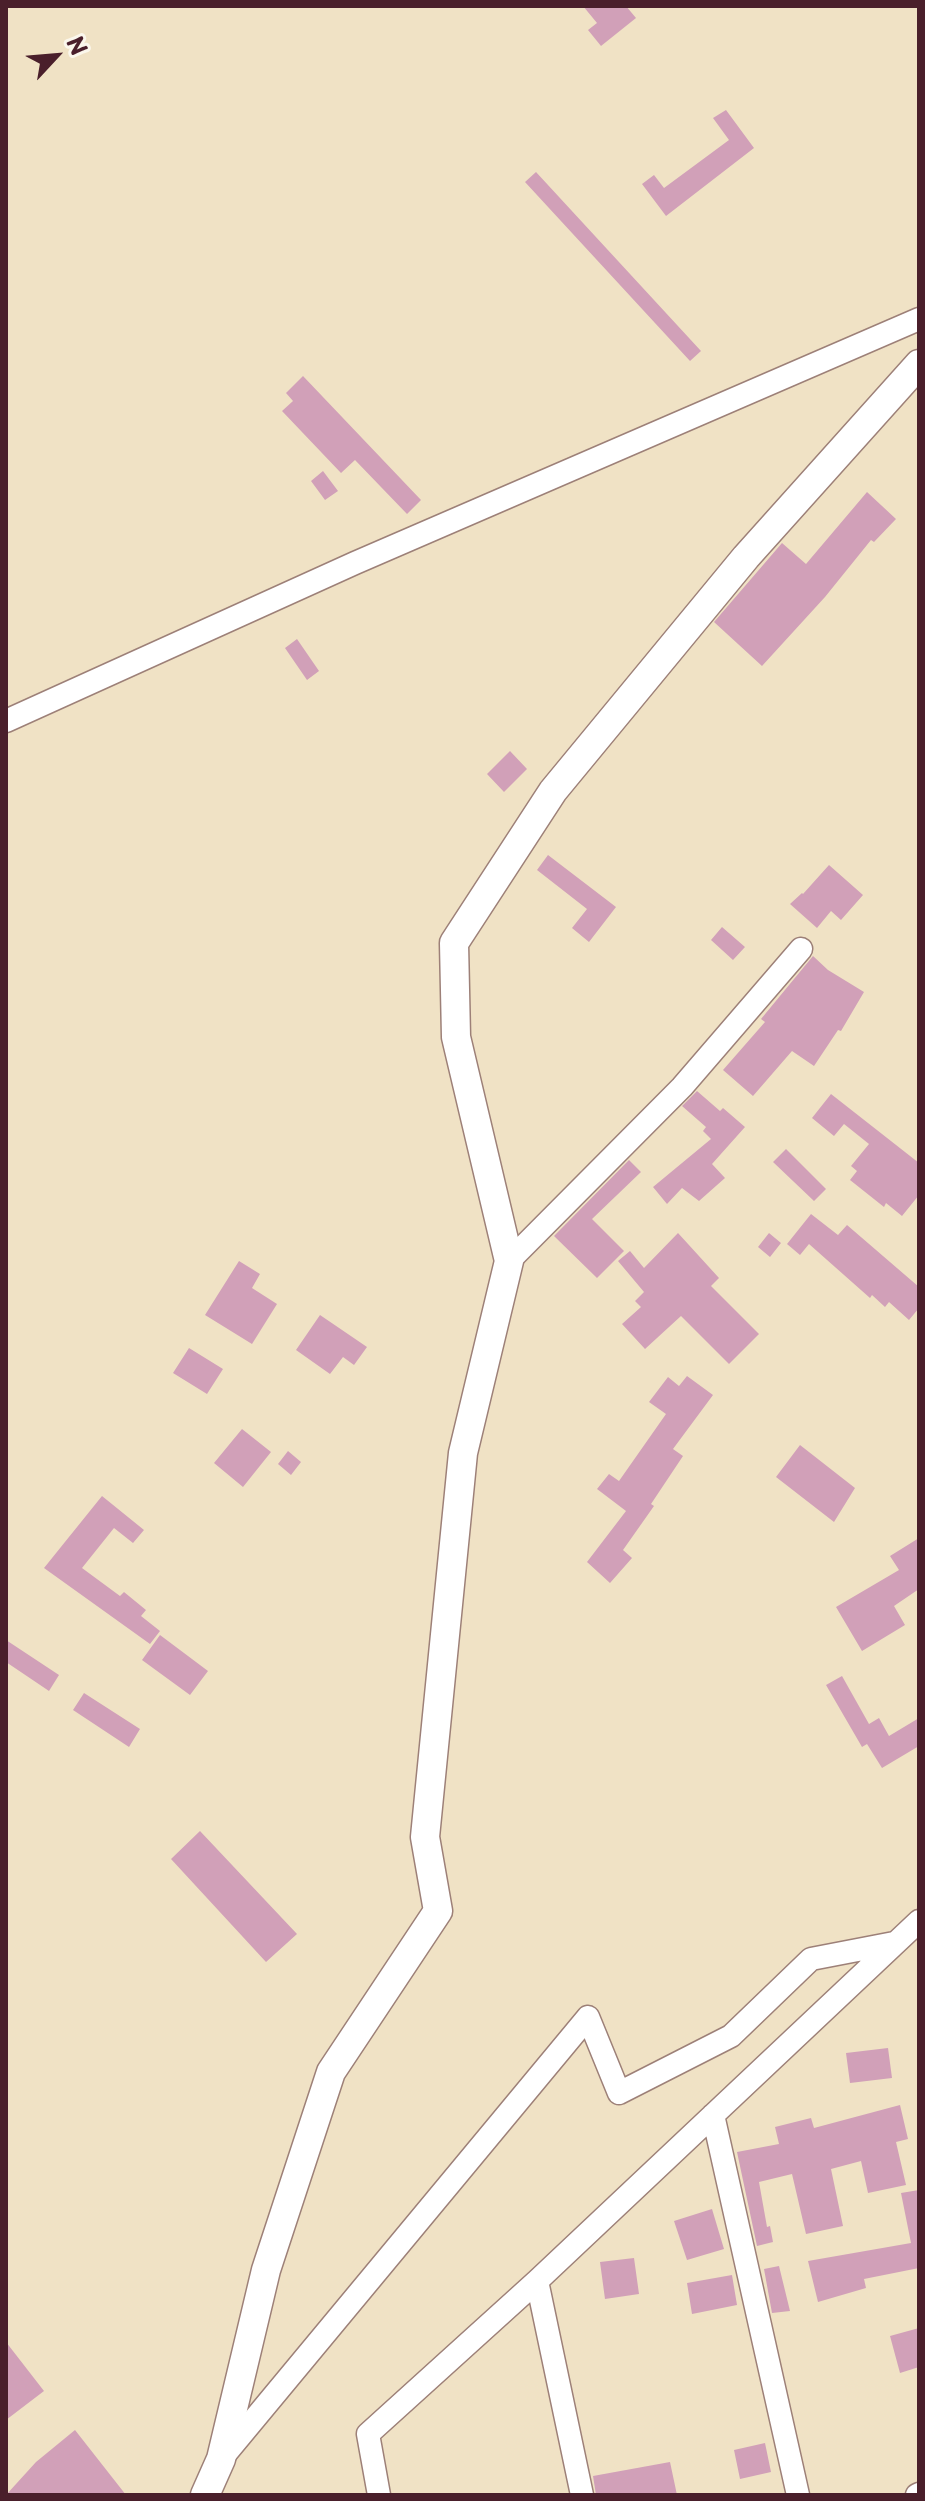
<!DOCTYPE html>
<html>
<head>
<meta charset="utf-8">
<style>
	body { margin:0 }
	#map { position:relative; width:925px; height:2501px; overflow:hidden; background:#f0e2c5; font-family:"Playpen Sans",sans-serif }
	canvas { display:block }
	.frame { position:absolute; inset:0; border:8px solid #4a1f2b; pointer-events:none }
	.north { position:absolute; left:16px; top:16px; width:80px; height:80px; -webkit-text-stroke:6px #fbf7ec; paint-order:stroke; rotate:64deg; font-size:22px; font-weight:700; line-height:32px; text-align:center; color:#4a1f2b }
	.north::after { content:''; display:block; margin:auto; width:28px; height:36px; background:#4a1f2b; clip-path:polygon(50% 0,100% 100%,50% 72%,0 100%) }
</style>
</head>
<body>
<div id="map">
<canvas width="925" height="2501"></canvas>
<div class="frame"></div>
<div class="north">N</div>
</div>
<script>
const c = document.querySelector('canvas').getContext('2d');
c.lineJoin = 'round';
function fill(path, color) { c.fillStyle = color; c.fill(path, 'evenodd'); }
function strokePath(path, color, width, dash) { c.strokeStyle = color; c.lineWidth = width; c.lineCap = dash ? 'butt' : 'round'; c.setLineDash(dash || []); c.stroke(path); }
const building = new Path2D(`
	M583 6H626L636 18 601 46 588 30 597 23Z
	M726 110 754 148 666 216 642 184 654 175 664 188 729 140 713 118Z
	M536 172 701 351 690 361 525 182Z
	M303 376 421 500 407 514 355 460 341 473 282 411 293 401 286 393Z
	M323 471 338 491 325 500 311 481Z
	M867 492 896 519 874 542 871 540 825 597 762 666 714 622 782 543 806 564Z
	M297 639 319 671 307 680 285 648Z
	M510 751 527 769 504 792 487 774Z
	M548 855 616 907 589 942 572 928 587 909 537 870Z
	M829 865 863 895 841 920 831 911 817 928 790 904 802 893 803 894Z
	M722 927 745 947 733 960 711 940Z
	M813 956 828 970 864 992 841 1031 838 1030 814 1066 792 1051 753 1096 723 1070 765 1022 761 1019Z
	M697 1091 720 1111 723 1108 745 1127 712 1164 725 1178 699 1201 682 1188 667 1204 653 1187 711 1139 703 1131 706 1127 682 1106Z
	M831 1094 919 1163V1195L902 1216 886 1203 884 1207 850 1180 857 1171 851 1166 869 1144 844 1124 834 1136 812 1118Z
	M786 1149 826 1189 814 1201 773 1162Z
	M629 1160 641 1172 592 1219 624 1251 597 1278 554 1236Z
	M811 1214 838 1235 847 1225 919 1287V1308L909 1320 889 1302 885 1307 872 1295 870 1298 809 1244 800 1255 787 1244Z
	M678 1233 719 1278 711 1286 759 1334 729 1364 681 1316 645 1349 622 1324 641 1307 635 1301 644 1292 618 1261 630 1251 644 1268Z
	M769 1233 781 1243 770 1257 758 1247Z
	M239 1261 260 1274 252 1288 277 1304 252 1344 205 1315Z
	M320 1315 367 1347 354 1365 343 1357 330 1374 296 1350Z
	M189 1348 223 1369 207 1394 173 1373Z
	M687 1376 713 1395 673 1449 683 1456 651 1504 654 1506 623 1550 632 1558 610 1583 587 1562 626 1511 597 1489 609 1474 619 1481 666 1414 649 1402 668 1377 679 1386Z
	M242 1429 271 1452 243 1487 214 1463Z
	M800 1445 855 1488 834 1522 776 1477Z
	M288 1451 301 1462 291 1475 278 1464Z
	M102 1496 144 1530 133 1543 114 1528 82 1568 120 1596 124 1592 146 1610 141 1616 160 1631 150 1644 44 1568Z
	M919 1538V1589L894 1606 905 1625 862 1651 836 1607 899 1570 890 1556Z
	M160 1635 208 1671 190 1695 142 1660Z
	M6 1640 59 1675 49 1691 6 1662Z
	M842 1676 869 1724 879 1718 889 1736 919 1718V1746L882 1768 867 1744 862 1747 826 1685Z
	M84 1693 140 1729 129 1747 73 1710Z
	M200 1831 297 1934 266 1962 171 1859Z
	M888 2048 892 2078 850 2083 846 2053Z
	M900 2105 908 2139 896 2142 906 2185 868 2193 861 2161 831 2169 843 2226 806 2234 792 2174 759 2182 767 2227 770 2226 773 2242 757 2246 737 2152 779 2144 775 2127 811 2118 814 2128Z
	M919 2190V2268L864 2279 866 2288 818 2302 808 2261 911 2243 901 2193Z
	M712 2209 724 2249 687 2260 674 2221Z
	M634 2258 639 2294 605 2299 600 2262Z
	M779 2266 790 2311 772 2313 764 2269Z
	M732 2275 737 2305 692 2314 687 2283Z
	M919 2328V2367L900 2373 890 2336Z
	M6 2342 44 2391 6 2420Z
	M75 2430 126 2495H6L36 2462Z
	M765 2443 771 2472 740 2479 734 2450Z
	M670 2462 677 2495H596L593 2476Z`);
const minor = new Path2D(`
	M6 721 355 563 919 319
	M509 1261 682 1087 801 949
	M713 2115 798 2495
	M537 2281 582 2495
	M222 2458 588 2017 619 2093 731 2036 811 1959 894 1943
	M379 2495 368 2434 537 2281 919 1921
	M917 2495 919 2494`);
const tertiary = new Path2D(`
	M205 2495 221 2459 266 2270 331 2072 438 1911 425 1837 463 1453 509 1261 456 1037 454 943 553 791 746 557 919 364`);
fill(building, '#d1a0b8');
strokePath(minor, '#9d8078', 25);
strokePath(tertiary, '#9d8078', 31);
strokePath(minor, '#fff', 22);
strokePath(tertiary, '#fff', 28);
</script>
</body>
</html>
